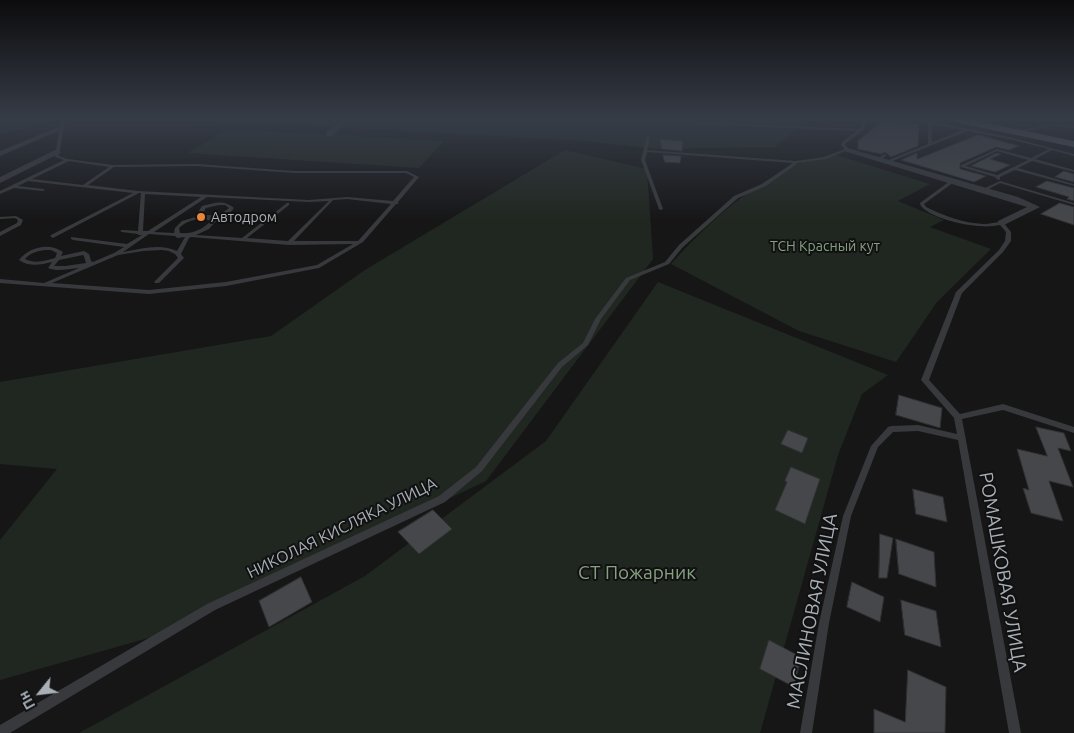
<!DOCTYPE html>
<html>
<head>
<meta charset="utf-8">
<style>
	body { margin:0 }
	#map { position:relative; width:1074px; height:733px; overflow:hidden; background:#161617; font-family:Ubuntu,sans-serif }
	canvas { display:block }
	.north { position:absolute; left:15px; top:668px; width:50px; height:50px; -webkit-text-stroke:4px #111112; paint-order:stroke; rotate:241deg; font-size:14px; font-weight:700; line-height:20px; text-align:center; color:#a8b0b7 }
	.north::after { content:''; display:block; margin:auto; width:18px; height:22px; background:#a8b0b7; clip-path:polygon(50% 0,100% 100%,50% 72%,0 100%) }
</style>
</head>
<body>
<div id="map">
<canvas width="1074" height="733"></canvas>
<div class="north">Пн</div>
</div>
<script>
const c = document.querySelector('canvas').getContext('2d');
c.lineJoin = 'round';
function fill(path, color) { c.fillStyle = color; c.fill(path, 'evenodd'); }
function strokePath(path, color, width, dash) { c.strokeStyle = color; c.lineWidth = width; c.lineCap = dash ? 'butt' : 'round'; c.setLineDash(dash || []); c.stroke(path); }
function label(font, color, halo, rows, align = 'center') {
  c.font = font + ' Ubuntu,sans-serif'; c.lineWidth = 4; c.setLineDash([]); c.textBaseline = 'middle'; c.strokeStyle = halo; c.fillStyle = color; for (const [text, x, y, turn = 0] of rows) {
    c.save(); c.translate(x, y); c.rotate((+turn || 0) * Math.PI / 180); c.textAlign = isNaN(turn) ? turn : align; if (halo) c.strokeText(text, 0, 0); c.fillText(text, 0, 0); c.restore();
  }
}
const green = new Path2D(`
	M0 119H49L41 124 0 134Z
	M117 119H809L775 147 656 149 586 141 313 126Z
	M228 129 444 141 419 168 187 153Z
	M565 150 647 169 653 259 486 481 166 633 0 680V540L57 469 0 464V382L271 336 365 270Z
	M833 154 930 184 898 201 944 220 930 227 991 249 937 302 896 362 799 331 671 264C706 225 743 191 789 168 802 161 819 158 833 154Z
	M658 282 888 375 862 394 838 455 760 733H79L365 576 546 441Z`);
const building = new Path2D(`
	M885 119 919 124 918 146 891 157 885 152 881 154 858 149V141Z
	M978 135 1019 146 1009 150 996 147 960 163V169L986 176 974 182 901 160 917 153V159Z
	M660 139 683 141 682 151 662 149Z
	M997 153 1001 154 990 159 1010 165 995 172 971 166Z
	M663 155 681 156 680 163 665 162Z
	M1064 171 1074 174V182L1055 177Z
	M1047 181 1074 188V201L1067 199 1069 197 1036 187Z
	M1060 203 1074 207V225L1041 214Z
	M899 395 942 408 940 428 896 415Z
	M1036 427 1064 433 1071 451 1058 448 1073 487 1049 481 1063 521 1031 513 1023 488 1029 490 1017 449 1047 456Z
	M788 430 808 438 802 453 781 444Z
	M791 467 820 479 805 524 775 510 787 482 785 481Z
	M913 489 943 497 947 522 916 514Z
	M433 510 452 529 419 554 398 532Z
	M880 534 893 538 887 578H879Z
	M896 539 934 552 936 587 899 574Z
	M301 577 312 602 269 627 259 601Z
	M852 582 884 597 880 622 847 607Z
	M901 600 936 611 941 647 905 635Z
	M769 640 801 657 794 687 760 669Z
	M908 670 946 687 945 733H874V709L905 722Z`);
const lane = new Path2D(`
	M61 119H65L59 156 68 159 113 165 197 164 294 171H407L419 177 398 202V204H396L363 242 319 268 226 286 149 294 0 283V279L44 283 79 268C69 269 57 272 48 268L52 262C40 265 29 267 19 260 29 247 49 242 63 252L61 256 84 251 89 254 91 261 93 262 114 253 124 247 73 240 71 239V237L127 244 142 235H138V234L122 232 120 231 122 230 138 231 141 193H139L53 238 50 236 51 235 133 193 28 181 18 186 43 189 45 190 43 191 14 188 0 194V191L64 160 55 157ZM69 161 109 167 83 185 32 179ZM197 166 294 173H406L414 177 393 201 347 197 309 200 138 191 88 185 114 167ZM145 194 201 197 148 231H143ZM207 197 309 202 329 201 288 241 247 238 289 205V203H287L242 238 196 235 209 229 216 221 213 218C222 218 229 215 234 208 223 199 215 203 202 206L197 214 199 216 182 221 175 228 174 233 154 232ZM347 199 391 204 358 241H294L333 200ZM219 205H225L229 208C221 215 212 217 202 214L206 208ZM199 219H205L211 221C202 230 192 234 180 233L179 228C185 222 192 220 199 219ZM149 234 175 236 177 238 185 237 177 251C160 243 141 249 123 252ZM191 237 289 245 353 244 317 265 226 282 149 290 52 283 118 255 143 251 162 250 169 251 175 254 178 258 154 282 155 283H159L184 258 181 254 189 238ZM45 250H51L57 253 55 258C45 261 35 264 25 259 30 253 37 251 45 250ZM83 255 84 256 86 263 65 266H54L59 260Z
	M683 119H699L705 120 703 121Z
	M864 119H868L862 131 846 143 845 145 849 149 848 150 826 159 798 163 766 186 738 198 683 247 669 264 630 280 601 319 588 345 562 367 482 471 445 502 215 610 10 733H0V725L207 604 439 496 476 467 558 363 583 343 595 319 626 278 665 262 679 245 734 196 762 184 793 163 647 152 645 160 663 209 661 210 659 209 641 160 647 136 650 137 647 150 796 161 824 157 845 149 841 145 843 141 857 131 697 124 695 123 697 122 860 129Z
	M910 119 930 121 1009 137 1074 154V156L1052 150 1035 159 1074 170V172L1032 161 1018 168 1074 184V186L1015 170 1000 177V179L998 180 995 177 961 167V165L997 149 1031 158 1049 149 1009 139 967 131 888 163H886V161L928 144V123ZM932 124 963 130 932 142ZM997 151 1028 160 997 175 966 166Z
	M1051 124 1074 126V128L1051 126 1020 132 1018 131Z
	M884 154 887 155 880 160H878V158Z
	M950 181 954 182 924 204 926 207C944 216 963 223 983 224 990 224 996 222 1003 222L1011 232V241L1003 252 962 293 929 380 960 414 1003 404 1074 427V433L1003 410 962 419 1021 733H1009L958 440 918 431 893 432 878 447 851 516 829 623 812 733H800L819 623 843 516 871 446 888 427 891 426 918 425 957 434 954 418 921 380 956 292 999 250 1005 241 1006 232 1000 225C993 226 987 227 980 226 966 226 926 217 920 204V203Z
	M1000 181 1074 203V205L1000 183 985 191 981 190Z
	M16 216 23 220 21 225 0 236V232L17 223 18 220 15 218 0 219V217Z`);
const street = new Path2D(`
	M345 119H352L332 136H326V132Z
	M61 126 63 129 0 156V151Z
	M844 147 1018 197 1040 207 1004 225H998V221L1027 207 844 151Z
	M55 150 62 152 0 183V177Z`);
const primary = new Path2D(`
	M949 119H968L1074 141V147L954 122Z`);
const markers = [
	[201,217,5,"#ec8539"]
];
const farPoinames = [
	["Автодром",211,217]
];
const farParknames = [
	["ТСН Красный кут",825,246]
];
const streetNames = [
	["НИКОЛАЯ КИСЛЯКА УЛИЦА",342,528,-26]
];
const nearStreetnames = [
	["РОМАШКОВАЯ УЛИЦА",1003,572,80],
	["МАСЛИНОВАЯ УЛИЦА",812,611,-79]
];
const nearParknames = [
	["СТ Пожарник",637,573]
];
fill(green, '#202720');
fill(building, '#45474a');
strokePath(building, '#303033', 1);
fill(lane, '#37393c');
fill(street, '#37393c');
fill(primary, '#53575b');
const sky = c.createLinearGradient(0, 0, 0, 221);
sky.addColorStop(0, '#0c0c0d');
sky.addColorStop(0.54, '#363c47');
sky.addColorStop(1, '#363c4700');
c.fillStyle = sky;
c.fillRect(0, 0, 1074, 221);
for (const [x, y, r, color] of markers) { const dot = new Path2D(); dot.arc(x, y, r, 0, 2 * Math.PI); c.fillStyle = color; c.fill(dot); strokePath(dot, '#111112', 2); }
label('14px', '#a8b0b7', '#111112', farPoinames, 'left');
label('14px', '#86a180', '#111112', farParknames);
label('16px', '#a8b0b7', '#111112', streetNames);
label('19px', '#a8b0b7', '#111112', nearStreetnames);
label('19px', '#86a180', '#111112', nearParknames);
</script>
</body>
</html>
